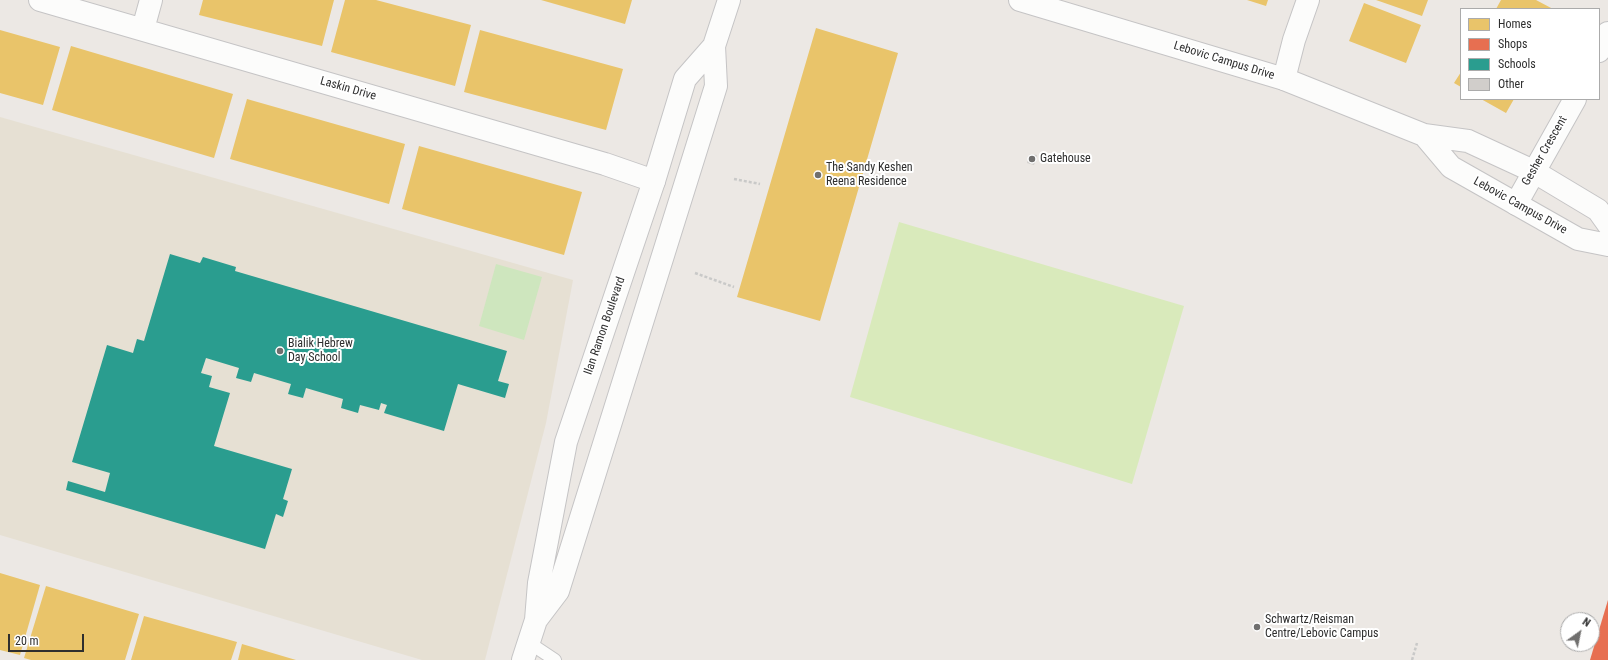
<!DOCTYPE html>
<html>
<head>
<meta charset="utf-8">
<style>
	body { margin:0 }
	#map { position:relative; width:1608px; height:660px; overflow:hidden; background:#ece8e4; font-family:"Roboto Condensed",sans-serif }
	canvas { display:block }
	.legend { position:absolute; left:1460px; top:8px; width:140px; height:92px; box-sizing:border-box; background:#fff; border:1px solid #ababab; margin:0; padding:5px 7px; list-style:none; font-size:12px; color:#2e2e2e }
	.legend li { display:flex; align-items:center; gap:8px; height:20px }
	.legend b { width:20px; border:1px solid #ababab }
	.north { position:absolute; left:1560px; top:612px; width:40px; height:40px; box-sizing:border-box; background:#fff; border:1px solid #ababab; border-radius:50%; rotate:33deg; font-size:11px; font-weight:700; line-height:16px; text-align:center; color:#2e2e2e }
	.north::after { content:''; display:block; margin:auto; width:14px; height:18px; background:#706f6e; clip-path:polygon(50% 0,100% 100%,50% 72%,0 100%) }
	.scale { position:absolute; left:8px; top:634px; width:76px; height:18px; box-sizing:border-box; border:2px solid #2e2e2e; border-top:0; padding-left:5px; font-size:12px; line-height:14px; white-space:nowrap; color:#2e2e2e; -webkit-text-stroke:3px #fff; paint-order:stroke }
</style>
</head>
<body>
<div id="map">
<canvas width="1608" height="660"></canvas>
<ul class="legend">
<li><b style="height:11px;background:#e9c46a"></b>Homes</li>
<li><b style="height:11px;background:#e76f51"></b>Shops</li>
<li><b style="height:11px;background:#2a9d8f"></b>Schools</li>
<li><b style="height:11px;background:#d1cecb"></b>Other</li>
</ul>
<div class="north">N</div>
<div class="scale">20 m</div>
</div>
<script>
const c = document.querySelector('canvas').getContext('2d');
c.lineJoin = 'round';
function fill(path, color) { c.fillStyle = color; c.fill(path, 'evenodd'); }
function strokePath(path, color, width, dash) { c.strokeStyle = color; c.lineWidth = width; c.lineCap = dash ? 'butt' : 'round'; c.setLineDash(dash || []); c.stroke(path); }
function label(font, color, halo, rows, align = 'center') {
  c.font = font + ' "Roboto Condensed",sans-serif'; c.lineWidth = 4; c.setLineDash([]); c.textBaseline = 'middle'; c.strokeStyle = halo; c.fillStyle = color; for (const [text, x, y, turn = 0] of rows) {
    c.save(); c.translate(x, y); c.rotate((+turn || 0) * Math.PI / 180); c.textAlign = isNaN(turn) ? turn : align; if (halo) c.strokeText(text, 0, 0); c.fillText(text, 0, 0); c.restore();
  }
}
const education = new Path2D(`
	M0 117 573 280 546 423 485 660H422L0 535Z`);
const green = new Path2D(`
	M496 264 542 277 524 340 479 326Z`);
const pitch = new Path2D(`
	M899 222 1184 306 1132 484 850 397Z`);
const homes = new Path2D(`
	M203 0H334L322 46 199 15Z
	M345 0H376L471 25 455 86 331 52Z
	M541 0H632L625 24Z
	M1247 0H1268L1266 6Z
	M1376 0H1428L1422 16Z
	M1501 0H1536L1553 9H1496Z
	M1364 3 1421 25 1406 63 1349 41Z
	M816 28 898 53 820 321 737 297Z
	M0 30 60 47 43 105 0 93Z
	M480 30 623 69 606 130 464 92Z
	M71 46 233 94 214 158 52 110Z
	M1461 72V87L1454 83Z
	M247 99 405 144 389 204 230 159Z
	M1481 99H1514L1506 113Z
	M419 146 582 192 564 255 402 209Z
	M0 573 40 585 20 655 0 650Z
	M46 586 139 614 125 660H31L24 658Z
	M144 616 237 642 231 660H131Z
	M242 644 296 660H238Z`);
const shops = new Path2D(`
	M1608 600V660H1590Z`);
const schools = new Path2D(`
	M170 254 200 263 203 257 236 267 235 271 507 351 498 381 509 384 505 398 458 384 444 431 384 413 387 405 381 403 379 410 360 405 358 413 341 408 343 399 306 388 303 398 288 394 291 384 254 373 251 382 236 378 239 368 206 358 201 373 212 376 209 387 230 393 214 446 292 469 283 499 288 501 283 517 276 514 265 549 66 490 68 481 105 492 110 473 72 462 107 345 133 353 137 339 144 341Z`);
const building = new Path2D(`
	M1030 154 1037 155 1034 165 1027 163Z`);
const path = new Path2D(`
	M734 179 760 184
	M695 273 734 287
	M1412 660 1417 643`);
const lane = new Path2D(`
	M528 642 555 660`);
const street = new Path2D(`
	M40 0 605 164 654 181
	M143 29 151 0
	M1599 51 1608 33
	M1284 79 1294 40 1308 0
	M1516 204 1575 99`);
const secondary = new Path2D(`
	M1020 0 1284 79 1424 135 1468 141 1533 171 1598 210 1608 224
	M1424 135 1451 167 1578 239 1608 245
	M536 620 558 591 716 86 714 46 729 0
	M523 660 536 620 539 583 566 442 654 181 685 79 714 46`);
const markers = [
	[1032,159,4,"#706f6e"],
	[818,175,4,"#706f6e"],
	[280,351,4,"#706f6e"],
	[1257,627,4,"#706f6e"]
];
const streetNames = [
	["Lebovic Campus Drive",1224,61,17],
	["Laskin Drive",348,89,16],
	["Gesher Crescent",1545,151,-60],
	["Lebovic Campus Drive",1520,206,29],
	["Ilan Ramon Boulevard",605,326,-71]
];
const poiNames = [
	["Gatehouse",1040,159],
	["The Sandy Keshen",826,168],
	["Reena Residence",826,182],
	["Bialik Hebrew",288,344],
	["Day School",288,358],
	["Schwartz/Reisman",1265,620],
	["Centre/Lebovic Campus",1265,634]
];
fill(education, '#e6e0d3');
fill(green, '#cee6be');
fill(pitch, '#d9eabb');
fill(homes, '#e9c46a');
fill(shops, '#e76f51');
fill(schools, '#2a9d8f');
fill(building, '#d1cecb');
strokePath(lane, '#c5c4c5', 14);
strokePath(street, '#c5c4c5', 24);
strokePath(secondary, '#c5c4c5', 24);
strokePath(path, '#c9c9c8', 2.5, [3, 2]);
strokePath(lane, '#fcfcfb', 12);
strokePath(street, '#fcfcfb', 22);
strokePath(secondary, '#fcfcfb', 22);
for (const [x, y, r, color] of markers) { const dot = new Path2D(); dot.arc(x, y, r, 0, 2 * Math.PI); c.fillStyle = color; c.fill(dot); strokePath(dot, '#fff', 1.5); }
label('12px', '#2e2e2e', '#fff', streetNames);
label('12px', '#2e2e2e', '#fff', poiNames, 'left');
</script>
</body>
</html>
